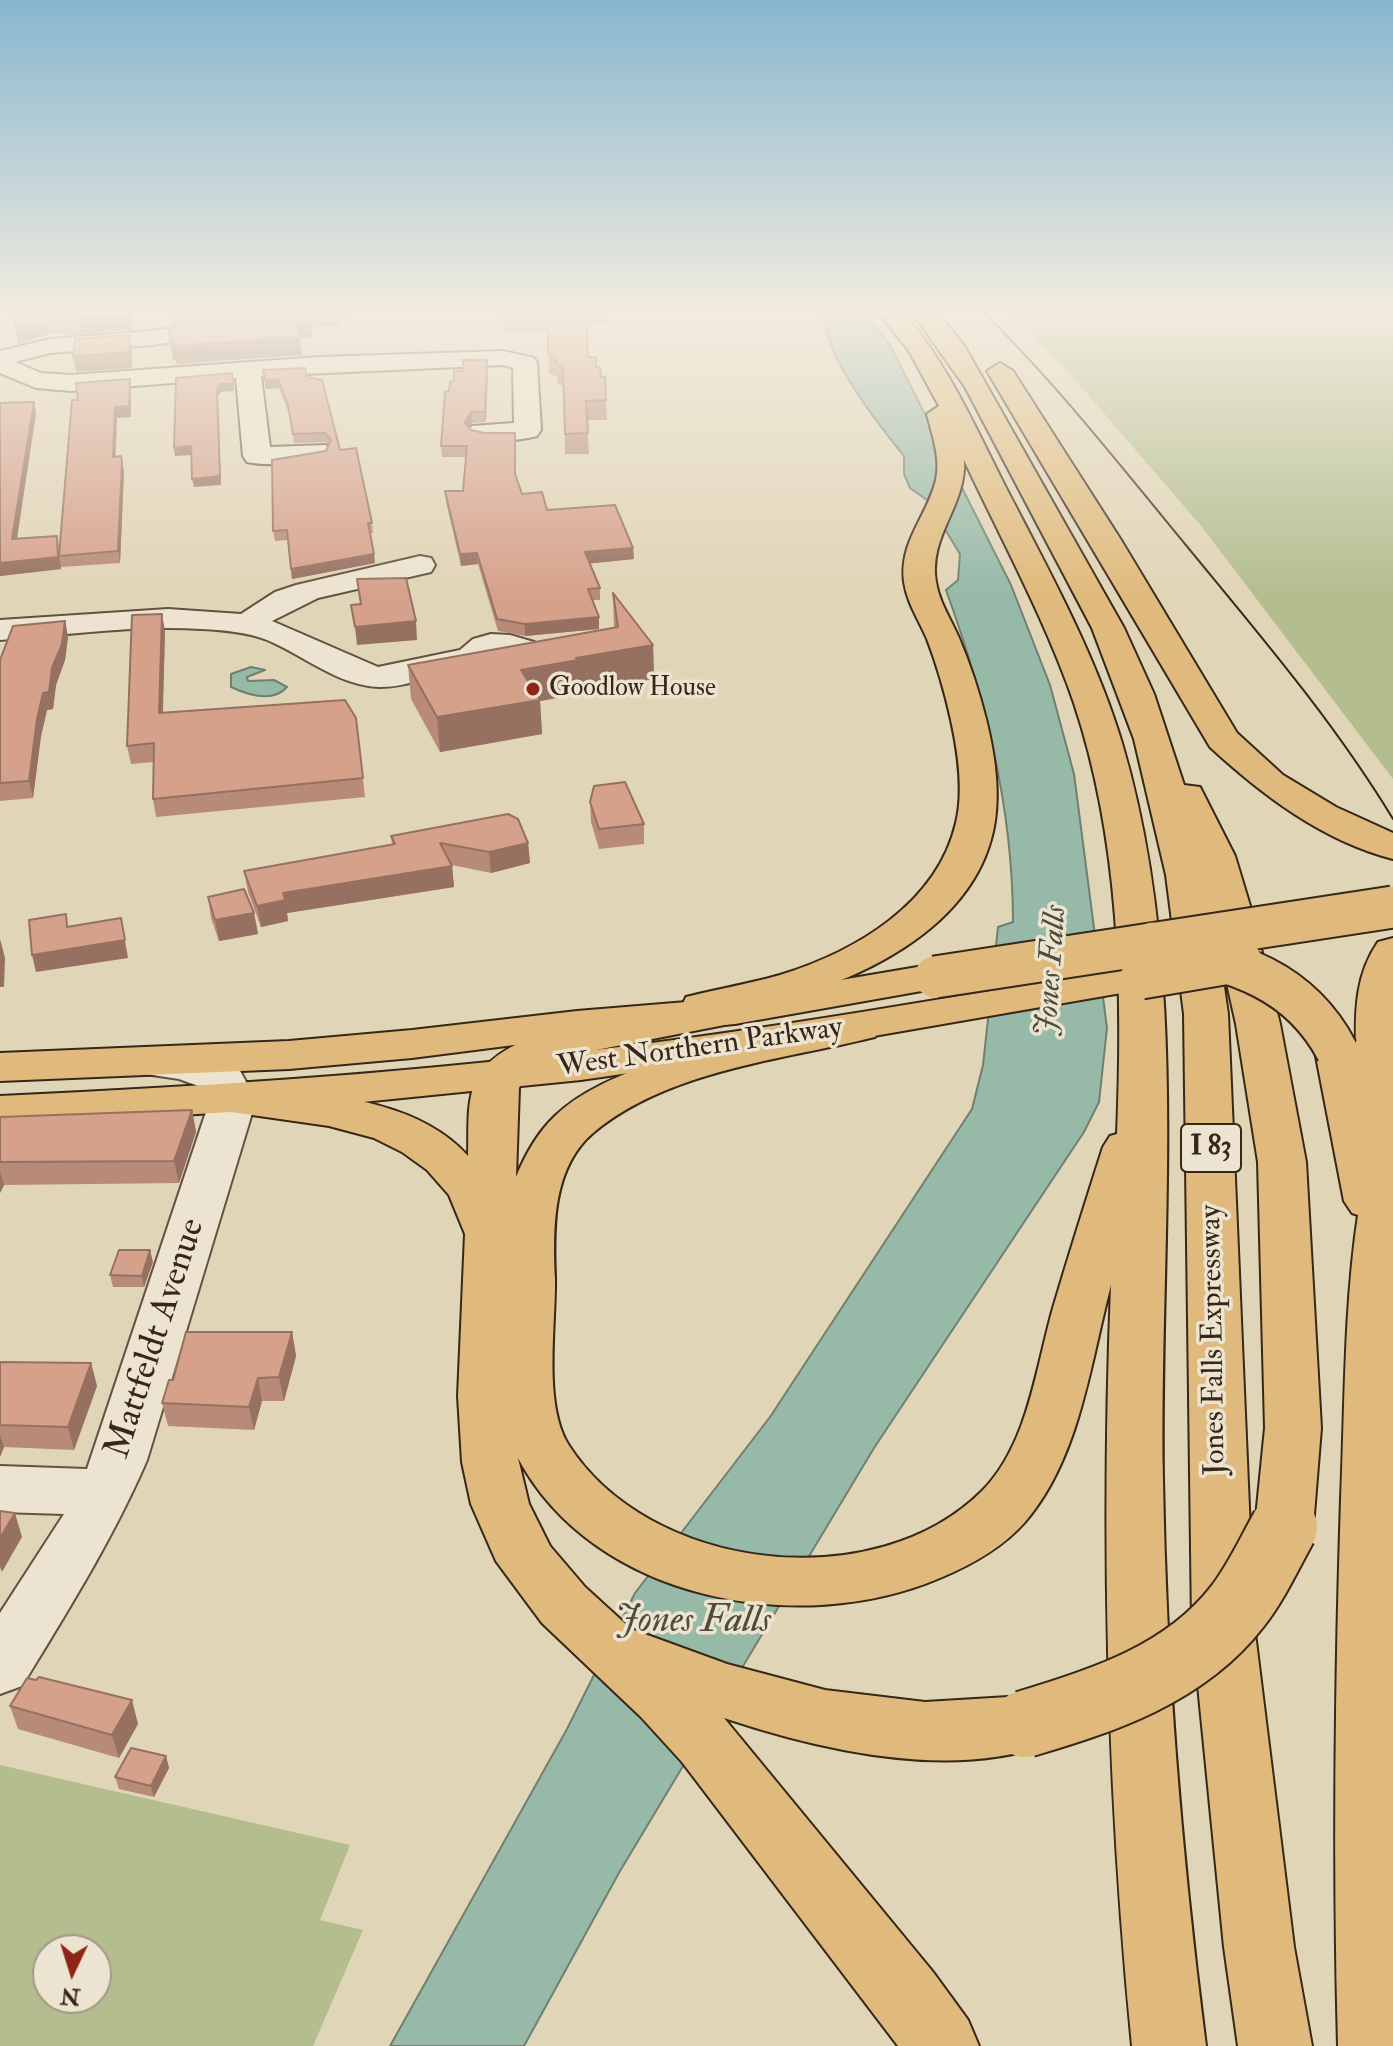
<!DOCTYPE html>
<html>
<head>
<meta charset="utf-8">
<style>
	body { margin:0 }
	#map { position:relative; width:1393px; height:2046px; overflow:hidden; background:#e1d5b7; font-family:"IM FELL Double Pica",serif }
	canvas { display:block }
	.north { position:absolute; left:32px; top:1934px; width:80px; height:80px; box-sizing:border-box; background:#ece4d0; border:2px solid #a49887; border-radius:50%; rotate:184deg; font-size:22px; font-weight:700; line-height:32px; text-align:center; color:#372719 }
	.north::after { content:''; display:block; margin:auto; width:28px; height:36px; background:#8f2418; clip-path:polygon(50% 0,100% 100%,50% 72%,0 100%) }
</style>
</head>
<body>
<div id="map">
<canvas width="1393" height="2046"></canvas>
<div class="north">N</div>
</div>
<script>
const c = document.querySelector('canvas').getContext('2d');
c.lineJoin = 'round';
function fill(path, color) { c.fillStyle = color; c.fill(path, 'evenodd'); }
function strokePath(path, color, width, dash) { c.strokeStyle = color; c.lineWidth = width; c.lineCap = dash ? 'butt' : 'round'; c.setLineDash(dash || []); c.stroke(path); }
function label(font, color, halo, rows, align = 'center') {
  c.font = font + ' "IM FELL Double Pica",serif'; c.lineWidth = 7; c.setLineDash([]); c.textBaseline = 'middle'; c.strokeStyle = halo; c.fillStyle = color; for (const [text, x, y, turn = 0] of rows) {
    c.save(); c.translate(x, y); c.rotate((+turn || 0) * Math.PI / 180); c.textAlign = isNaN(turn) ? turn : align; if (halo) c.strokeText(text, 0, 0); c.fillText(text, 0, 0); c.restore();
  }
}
const green = new Path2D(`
	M1009 311H1393V779L1202 527 1070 374Z
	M0 1765 350 1845 320 1920 363 1930 313 2046H0ZM48 1950H96V1998H48Z`);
const water = new Path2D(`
	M823 311H864L890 345 1011 585 1050 685 1074 774 1107 1028 1099 1102 1084 1132 874 1448 620 1871 524 2046H390L567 1729 635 1593 770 1417 972 1109 983 1065 998 927 1013 922C1013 807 985 698 946 590L958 580 960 554 927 500 910 488 904 474V456C877 423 823 354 823 311Z
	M251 667 265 670 247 677 248 681 274 680 287 687C273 703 248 695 231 687V674Z`);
const minor = new Path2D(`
	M262 311H286L289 320 277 327 152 345 50 353 15 362 41 373 71 375 319 357 503 351 534 358 537 363 541 430 537 436C518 441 491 443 472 438L468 432 472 426 514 423 513 368 503 365 261 376 270 447 326 445 330 451 326 457C303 462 270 467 247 462L243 456 236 378 71 391 36 388 0 373V351L50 339 152 331 264 315Z
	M420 556 431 558 435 565 431 572 318 598 272 621 378 667 460 650 473 639 491 634 510 635 534 642 541 655C520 685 492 668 463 670 434 672 408 688 379 687 339 686 303 655 267 640 247 632 223 630 201 629 134 625 67 635 0 640V620L168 609 241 614 275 592 296 585Z
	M148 1048 185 1052 239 1069 256 1100 147 1460C113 1539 67 1612 22 1686L0 1694V1613L64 1514 0 1512V1466L87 1469 210 1100 204 1088 179 1079 132 1072 125 1062 132 1052Z`);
const major = new Path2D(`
	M935 964 950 968 956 977 950 986 735 1024 577 1037 412 1058 289 1069 0 1081V1053L289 1041 412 1030 577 1011 735 998Z
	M1141 965 1156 969 1162 978 1156 987 822 1045 581 1080 313 1107 0 1126V1096C193 1087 387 1075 579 1052 767 1030 954 997 1141 965Z`);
const highway = new Path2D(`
	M877 311H902C952 368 980 439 1015 505 1055 582 1097 660 1122 743 1192 978 1159 1238 1163 1479 1166 1669 1182 1858 1206 2046H1132C1107 1792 1101 1540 1111 1285 1090 1364 1080 1458 1025 1522 1002 1548 971 1565 940 1578 800 1638 594 1601 518 1458L529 1504 550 1546 585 1587 631 1629 727 1664 825 1690 925 1702 1025 1696 1048 1704 1057 1724 1048 1744C950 1780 820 1750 724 1718L933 1972 968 2020 979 2046H898L682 1762 641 1717 542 1623 496 1561 471 1504 462 1462 458 1396 465 1234 449 1195 427 1170 402 1152 374 1138 329 1126 217 1110 210 1100 217 1090 233 1085C309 1094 413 1094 468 1156 469 1133 466 1104 475 1083 500 1024 623 1019 681 1008L686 997C717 989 749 984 780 975 855 952 937 904 956 823 964 791 958 752 951 720 945 693 937 665 927 639 919 620 907 603 904 582 899 541 927 517 936 480 941 458 932 435 927 414L939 406 909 351ZM964 460C1002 541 1045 619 1074 703 1120 841 1123 990 1117 1134L1110 1136 1103 1147C1086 1200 1069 1254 1053 1308 1036 1367 1028 1445 982 1491 875 1598 649 1572 568 1444 543 1403 556 1324 555 1277 553 1229 552 1168 593 1133 668 1070 782 1060 875 1037L881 1028 875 1019 859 1015C774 1034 618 1055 555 1116 538 1132 525 1155 516 1177L519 1088 524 1077 550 1059 750 1020 755 1008C850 985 978 932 995 821 1000 788 994 751 986 719 979 691 970 664 959 638 951 619 939 602 936 582 928 536 967 505 964 460Z
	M911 311H936L965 347 1124 628 1154 694 1184 785 1200 787 1235 856 1251 909 1280 1024 1306 1162 1321 1428 1313 1527 1305 1544 1284 1551 1263 1544 1255 1527 1265 1428 1258 1162 1236 1024 1217 939 1228 1014 1254 1625 1294 1947 1312 2046H1238L1224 1947 1192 1625 1184 1014 1166 875 1134 739 1092 628 965 387Z
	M1000 363 1013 371 1121 540 1237 733 1283 775 1336 807 1393 833V859C1323 841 1262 795 1210 747L987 371Z
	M1393 938V2046H1338C1333 1864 1335 1682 1341 1499 1345 1405 1344 1308 1358 1215L1352 1213 1344 1201 1315 1051 1321 1041 1337 1037 1353 1041 1356 1046C1355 1009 1356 974 1378 942Z`);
const tram = new Path2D(`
	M982 311C1056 383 1119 464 1185 544 1258 633 1333 720 1393 819`);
const majorBridge = new Path2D(`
	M935 977 1393 907
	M1141 978 1241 961`);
const highwayBridgeFar1 = new Path2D(`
	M1153 943C1231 962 1297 975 1337 1051`);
const highwayBridge = new Path2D(`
	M1025 1724C1103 1701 1185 1674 1237 1607 1256 1583 1269 1554 1284 1527`);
const wall = new Path2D(`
	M14 311H74L78 334H48L18 344Z
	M502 311H608V324H586L588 357 596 367 601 377H605L607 420H587L589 454H565L564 387 557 383V377L549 373 548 331 503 332Z
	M263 370 307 377 372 523 373 533H370L375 563 292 579 288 540 275 541 273 531 329 445 326 442 294 443 289 414 279 388 266 389Z
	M488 370 486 422 472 423 469 428 516 476 522 494 547 510 633 548 634 559 590 563 600 588V600H592L599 617V629L525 636 498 631 478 564 461 566 446 502 445 491H463L466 457H442L441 446 449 391 454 381Z
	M130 379 131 389V417L117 418 115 457 121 456 124 472 120 563 61 567V564V569L0 576V403L34 402 36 413 17 538 59 549 78 400Z
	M613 593 653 645 654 679 579 691 580 694 540 701 542 734 440 752 411 699 408 665 614 628Z
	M65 621 68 637 65 660 56 685 53 709 47 710 41 736 33 798 0 801V660Z
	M165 631 163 713 356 718 365 797 156 817 153 799 154 762 131 764 127 746Z
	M590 802 644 824V844L599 849 591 822Z
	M391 836 528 843 530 863 491 873 452 865 454 887 287 913 288 921 261 927 248 892 244 871 392 845Z
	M208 897 254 913 258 934 219 941 211 918Z
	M192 1110 196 1132 179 1183 4 1185 0 1193V1117Z
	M153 1262 144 1287H113L110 1275Z
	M292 1332 296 1356 284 1401H262L254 1430 168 1426 162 1403 173 1380Z
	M0 1362 91 1363 97 1386 74 1450 4 1447 0 1457Z
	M36 1680 138 1724 119 1758 18 1729 10 1706Z
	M166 1756 169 1768 154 1797 119 1789 115 1777Z`);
const shadedWall = new Path2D(`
	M132 311 133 330 79 334 76 319Z
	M170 311H260L259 313 172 325Z
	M306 311H349V316L340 317V325L311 328 312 337 300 338 302 355 177 364 176 360H173L170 341 296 320Z
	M45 319 48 334 18 344 15 329Z
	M130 335 132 350V368L76 372 73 356Z
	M487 360 488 370 486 422 485 412Z
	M232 373 234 391 221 392 218 397 221 485 194 487 192 479 217 389Z
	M130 379 131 389V417L117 418 115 468 113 457 115 407Z
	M278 379 279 388 266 389 265 380Z
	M34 402 36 413 15 551 12 539Z
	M471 412 472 423 466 434 465 423Z
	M191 446 193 455 175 456 174 448Z
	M122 461 124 472 120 563 118 551Z
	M57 536 61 569 0 576V563Z
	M633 548 634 559 586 564 585 552Z
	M477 553 478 564 461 566 460 554Z
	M374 554 375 563 292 579 291 569Z
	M162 614 165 631 162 731 159 713Z
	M599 617V629L525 636V624Z
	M65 621 68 637 65 660 56 685 53 709 47 710 41 736 33 798 29 781 37 719 43 693 52 668Z
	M416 621 417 640 357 645 355 627Z
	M653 645 654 679 579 691 580 694 540 701 542 734 440 752 437 717 521 670 576 658Z
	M528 843 530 863 491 873 489 852Z
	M452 866 454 887 287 913 288 921 261 927 257 906 283 893Z
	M254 913 258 934 219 941 215 920Z
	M121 918 128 958 36 972 32 955Z
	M0 939 5 958 4 987H0Z
	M192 1110 196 1132 179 1183 174 1161Z
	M0 1172 4 1185 0 1193Z
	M150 1250 153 1262 144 1287 142 1276Z
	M292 1332 296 1356 284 1401 279 1377Z
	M91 1363 97 1386 74 1450 68 1427Z
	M258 1378 262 1401 254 1430 249 1407Z
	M0 1435 4 1447 0 1457Z
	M15 1513 22 1537 2 1572 0 1567V1538Z
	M132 1700 138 1724 119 1758 112 1735Z
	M166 1756 169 1768 154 1797 151 1786Z`);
const building = new Path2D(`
	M14 311H74L75 319H45L15 329Z
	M77 311H130V315L76 319Z
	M276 311H306L309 318 296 320 300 337 174 346V341H170L169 327Z
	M502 311H586L588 357H596V367H600L601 377H605L606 400 586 401 588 433 565 434 563 368 557 364 556 358 548 354V313L502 314Z
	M130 335 129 352 73 356 75 339Z
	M463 360H487L485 412H471L465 423 471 430 484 433H515V474L522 494 542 492 547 510 615 505 633 548 585 552 600 588 588 589 599 617 525 624 497 619 477 553 460 554 445 491H463L467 446H441L445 392 449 391 450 382 454 381V371H463Z
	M305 368 307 377 322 380 340 450 356 448 372 523H368L374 554 291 569 287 530 273 531 272 460 326 451 331 440 325 433 293 434 288 405 278 379 265 380 263 370Z
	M232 373 233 384H220L217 389 220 476 192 479 191 446 174 448 176 378Z
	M130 379 129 406 115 407 113 457 121 456 122 461 118 551 59 556 72 400H78L76 383Z
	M34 402 12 539 57 536 58 557 0 563V403Z
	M406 578 416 621 355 627 351 605 361 604 357 579Z
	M613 593 653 645 576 658 578 660 521 670 540 700 437 717 408 665 618 627Z
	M162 614 159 713 345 700 356 718 363 778 153 799 154 743 127 746 132 615Z
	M65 621 62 644 52 668 49 692 43 693 37 719 29 781 0 783V660L13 626Z
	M625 782 644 824 599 829 590 802 594 786Z
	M508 814 518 819 528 843 489 852 440 843 452 866 283 893 285 900 257 906 244 871 395 844 391 836Z
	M244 889 254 913 215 920 208 897Z
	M66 914 67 927 121 918 125 940 32 955 29 920Z
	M192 1110 174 1161 0 1162V1117Z
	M119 1250H150L142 1276 110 1275Z
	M186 1332H292L279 1377 258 1378 249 1407 162 1403 169 1380H173Z
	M0 1362 91 1363 68 1427 0 1425Z
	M0 1511 15 1513 0 1538Z
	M39 1677 132 1700 112 1735 10 1706 27 1678 36 1680Z
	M131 1748 166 1756 151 1786 115 1777Z`);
const markers = [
	[533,689,8,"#8f2418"]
];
const farPoinames = [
	["Goodlow House",549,689]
];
const shields = [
	[1211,1148,60]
];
const shieldNames = [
	["I 83",1211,1148]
];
const streetNames = [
	["West Northern Parkway",700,1049,-8],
	["Jones Falls Expressway",1215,1340,-91]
];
const waterNames = [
	["Jones Falls",1053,971,-86]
];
const nearStreetnames = [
	["Mattfeldt Avenue",157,1339,-72]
];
const nearWaternames = [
	["Jones Falls",693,1623]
];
fill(green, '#b3bd8e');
fill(water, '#96b9a8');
strokePath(water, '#707f6f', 2);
strokePath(minor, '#625240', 4);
strokePath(major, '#372719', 4);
strokePath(highway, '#372719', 4);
fill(minor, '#ece4d0');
fill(major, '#e0ba7c');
fill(highway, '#e0ba7c');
strokePath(tram, '#372719', 2);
strokePath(majorBridge, '#372719', 45, []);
strokePath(highwayBridgeFar1, '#372719', 45, []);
strokePath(highwayBridge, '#372719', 70, []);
strokePath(majorBridge, '#e0ba7c', 41);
strokePath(highwayBridgeFar1, '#e0ba7c', 41);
strokePath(highwayBridge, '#e0ba7c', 66);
fill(wall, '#b88a78');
fill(shadedWall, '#967161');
fill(building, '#d6a18b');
strokePath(building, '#967161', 2);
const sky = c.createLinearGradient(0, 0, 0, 597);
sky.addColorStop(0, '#87b6ce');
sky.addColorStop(0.52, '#f2ecdf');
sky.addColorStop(1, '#f2ecdf00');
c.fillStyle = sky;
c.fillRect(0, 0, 1393, 597);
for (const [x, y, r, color] of markers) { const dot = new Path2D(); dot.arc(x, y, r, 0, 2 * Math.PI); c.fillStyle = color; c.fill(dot); strokePath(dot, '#ece4d0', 3); }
label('26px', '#372719', '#ece4d0', farPoinames, 'left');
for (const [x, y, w] of shields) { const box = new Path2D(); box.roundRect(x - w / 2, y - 24, w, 48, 6); c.fillStyle = '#ece4d0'; c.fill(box); strokePath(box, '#372719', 2); }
label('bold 28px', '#372719', null, shieldNames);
label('30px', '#372719', '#ece4d0', streetNames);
label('italic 32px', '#4f4c3d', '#ece4d0', waterNames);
label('36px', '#372719', '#ece4d0', nearStreetnames);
label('italic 38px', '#4f4c3d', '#ece4d0', nearWaternames);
</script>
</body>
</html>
